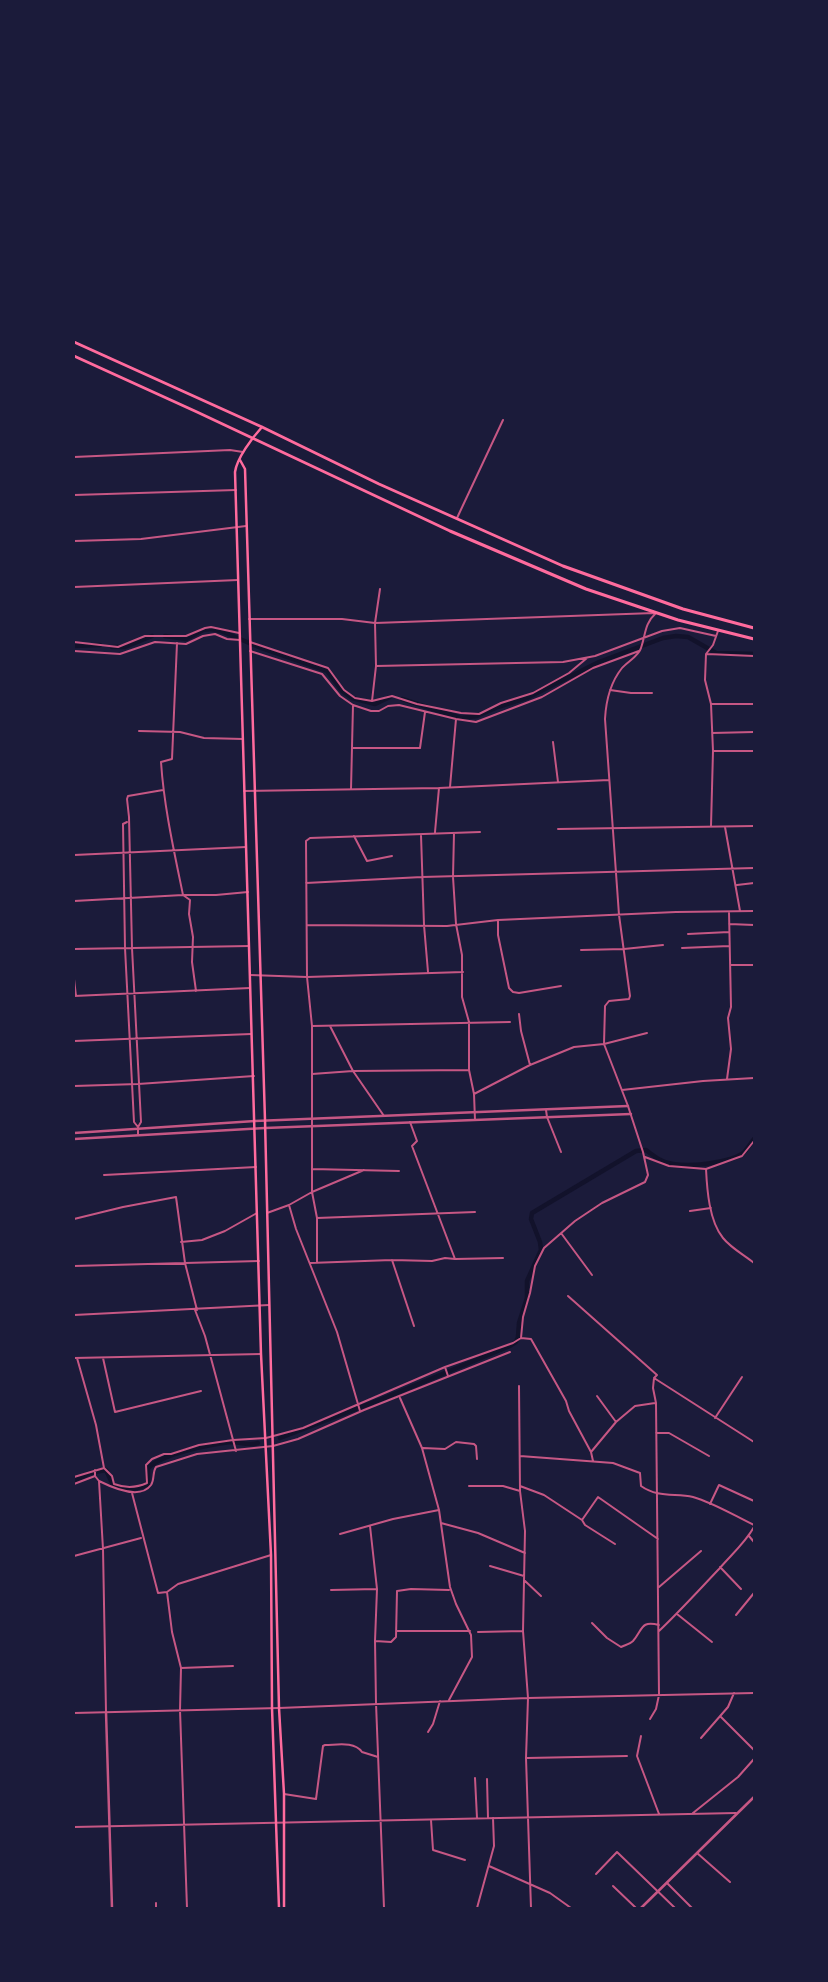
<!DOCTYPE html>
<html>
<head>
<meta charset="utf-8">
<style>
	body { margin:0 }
	#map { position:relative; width:828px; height:1982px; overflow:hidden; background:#1b1b3a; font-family:Roboto,sans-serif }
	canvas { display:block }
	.frame { position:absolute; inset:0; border:75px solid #1b1b3a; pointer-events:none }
</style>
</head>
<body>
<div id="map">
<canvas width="828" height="1982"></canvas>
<div class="frame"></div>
</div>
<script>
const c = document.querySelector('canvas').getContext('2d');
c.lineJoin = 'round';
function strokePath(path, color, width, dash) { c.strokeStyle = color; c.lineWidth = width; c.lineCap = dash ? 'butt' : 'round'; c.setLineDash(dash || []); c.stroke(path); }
const canal = new Path2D(`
	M165 636 186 639 203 630 211 629 221 631 261 648 327 671 342 691 352 698 375 704 390 697
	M74 646 100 645
	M112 647H125L152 636
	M402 699 461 718 477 716 498 707 529 697 599 662 663 638 676 636 688 637 716 653 754 654
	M280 1438 382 1399 510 1346 516 1342 518 1337 519 1323 527 1298V1281L541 1250 540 1242 531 1219 532 1213 636 1151 646 1150C654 1156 662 1163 673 1164 690 1167 728 1163 742 1154 747 1150 750 1144 754 1139
	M74 1481 90 1473 106 1470 113 1485C125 1490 137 1490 148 1484V1468C164 1453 208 1445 230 1442 240 1442 249 1446 258 1443`);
const minor = new Path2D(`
	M74 457 230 450 243 452
	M74 495 236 490
	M457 518 503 420
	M74 541 141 539 246 526
	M74 587 238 580
	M249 619H342L375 623 654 613
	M74 642 118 647 145 636H186L205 628 211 627 239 633
	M250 642 328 668 344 690 355 698 372 701 392 696 417 704 461 713 479 714 501 703 533 693 569 673 587 658
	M177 643 172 759 161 762C164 807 174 851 183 895L190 900 189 914 193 937 192 962 196 991
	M74 651 120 654 155 642 186 644 203 636 215 634 227 639 240 640
	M250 651 322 674 340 696 353 705 371 711H379L388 706 399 705 456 719 476 722 542 697 593 668 639 651
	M707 654 754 656
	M376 666 563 662 595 656 662 631 680 628 716 636
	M610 690 631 693H652
	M372 701 376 666 375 623 380 589
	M711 704H754
	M139 731 180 732 204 738 243 739
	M712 733 754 732
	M553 742 558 782
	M352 748H420L425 712
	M713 751H754
	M450 787 456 719
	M351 789 353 705
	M244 791 439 788 609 780
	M127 822 123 824 125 948 134 1122 138 1127
	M711 826 713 751 711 704 705 680 706 654 713 645 718 631
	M725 827 740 911
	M558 829 754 826
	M435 832 439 788
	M454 833 453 877 456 924 462 955V997L469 1022V1070L474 1094 475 1120
	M421 835 424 925 428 972
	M354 836 367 861 392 856
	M74 855 246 847
	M306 883 422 877 754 868
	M737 885 754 883
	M74 901 183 895H216L248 892
	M498 920V935L509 988 513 992 519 993 561 986
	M729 924 754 925
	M307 925 447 926 498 920 676 912 754 911
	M688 934 729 932
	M682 948 729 946
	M74 949 249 946
	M581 950 624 949 663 945
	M730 965H754
	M250 975 307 977 463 972
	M74 979 76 996
	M74 996 250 988
	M519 1014 521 1031 530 1065
	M312 1026 510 1022
	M330 1026 353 1071 384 1116
	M74 1041 251 1034
	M312 1074 353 1071 469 1070
	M727 1079 731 1049 728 1018 731 1007 729 912
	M74 1086 138 1084 254 1076
	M622 1090 703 1081 754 1078
	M474 1094 530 1065 574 1047 604 1044 647 1033
	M546 1110 547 1117 561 1152
	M410 1122 417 1141 412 1146 455 1259
	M138 1134V1127L141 1122 132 948 129 817 127 799 128 796 163 790
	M645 1157 669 1166 706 1169 742 1156 754 1141
	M312 1169 399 1171
	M706 1169C707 1189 709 1221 723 1238 731 1248 744 1255 754 1263
	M104 1175 256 1167
	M289 1205 296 1229 337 1332 360 1411
	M690 1211 711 1208
	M267 1213 289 1205 312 1192 364 1170
	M317 1218 475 1212
	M74 1219 123 1207 176 1197 185 1263 197 1310
	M561 1233 592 1275
	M181 1242 202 1240 225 1231 257 1213
	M392 1260 414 1326
	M317 1262V1218L312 1192V1026L307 977 306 841 310 838 480 832
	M310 1263 392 1260 432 1261 445 1258 455 1259 503 1258
	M74 1266 259 1261
	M568 1296 657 1375 654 1378 653 1388 656 1403 659 1695 656 1709 650 1719
	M195 1310 205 1336 236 1451
	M74 1315 269 1305
	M521 1338 523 1317 530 1293 535 1266 544 1248 575 1221 602 1203 645 1182 648 1175 643 1152 628 1106 604 1044 605 1006 609 1001 629 999 630 996 619 915 605 719C606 700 610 683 622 668 627 662 639 656 641 648 646 634 644 624 656 613
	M74 1358 261 1354
	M77 1358 96 1425 104 1468
	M103 1358 115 1412 201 1391
	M445 1367 448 1376
	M654 1378 754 1442
	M519 1386 520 1491 525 1531 523 1631 528 1698 526 1758 531 1908
	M597 1396 616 1422
	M400 1398 422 1448 439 1510 450 1587 456 1604 471 1635 472 1657 449 1700
	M715 1418 742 1377
	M656 1433H669L709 1456
	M423 1448 445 1449 456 1442 474 1444 476 1446 477 1459
	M591 1452 616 1422 635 1406 655 1403
	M520 1456 613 1463 640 1473 641 1486C658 1498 675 1493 693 1497 714 1503 735 1516 754 1525
	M95 1470V1476L99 1481 103 1549 106 1712
	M74 1477 104 1468 112 1476 114 1484C125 1488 136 1488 147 1483L146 1465 152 1459 164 1454H171L199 1445 233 1440 266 1438 303 1428 445 1367 513 1343 521 1338 531 1339 566 1401 569 1411 591 1452 593 1461
	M99 1481C111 1487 140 1500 151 1485 155 1479 152 1473 156 1467L197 1454 273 1446 298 1439 364 1410 510 1352
	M74 1484 95 1476
	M469 1486H503L520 1491
	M520 1486 544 1495 582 1520
	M132 1493 158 1593 167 1592
	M710 1504 719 1485 754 1501
	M441 1523 478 1533 525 1553
	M370 1526 377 1589 375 1641 376 1703 384 1908
	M340 1534 393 1519 439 1510
	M749 1536 754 1542
	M615 1544 585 1525 582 1520 598 1497 658 1539
	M74 1556 141 1538
	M490 1566 524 1576
	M720 1567 741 1589
	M524 1580 541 1596
	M659 1587 701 1551
	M331 1590 376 1589
	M677 1614 712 1642
	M736 1615 754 1593
	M592 1623 607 1638 621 1647C625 1645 630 1644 633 1641 643 1630 640 1620 659 1625
	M396 1631H470
	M659 1631C680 1611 699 1590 719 1569 731 1555 745 1543 754 1527
	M478 1632 523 1631
	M375 1641 391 1642 396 1637 397 1591 411 1589 449 1590
	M181 1668 233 1666
	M74 1713 279 1708 528 1698 754 1693
	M721 1717 754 1750
	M428 1732 433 1724 440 1701
	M641 1736 637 1756 659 1814
	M701 1738 728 1707 734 1693
	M527 1758 627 1756
	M475 1778 477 1818
	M487 1779 488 1818
	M284 1794 316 1799 323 1746 325 1745C337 1745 354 1741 362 1752L378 1757
	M693 1813 738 1777 754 1759
	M431 1820 433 1850 465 1860
	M74 1827 736 1813
	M697 1853 730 1882
	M489 1866 550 1893 571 1908
	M596 1874 617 1852 675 1908
	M667 1883 692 1908
	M613 1886 636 1908
	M156 1908V1903
	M187 1908 180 1710 181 1668 172 1632 167 1592 178 1584 271 1555
	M477 1908 494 1846 493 1818`);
const tertiary = new Path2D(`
	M74 1133 255 1121 628 1106
	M74 1139 265 1128 631 1114
	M106 1712 112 1908
	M641 1908 754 1797`);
const secondary = new Path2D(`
	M262 427C252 438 237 458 235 472L261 1354 271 1555 272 1708 279 1908
	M240 460 245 469 265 1120 279 1708 284 1794V1908`);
const trunk = new Path2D(`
	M74 342 262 427 379 484 563 566 683 609 754 628
	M74 356 197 412 450 531 586 589 678 620 754 639`);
strokePath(canal, '#12122b', 4.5);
strokePath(minor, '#c65784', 2);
strokePath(tertiary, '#c65784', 2.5);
strokePath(secondary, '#ff6b9d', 2.5);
strokePath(trunk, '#ff6b9d', 3);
</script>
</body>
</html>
